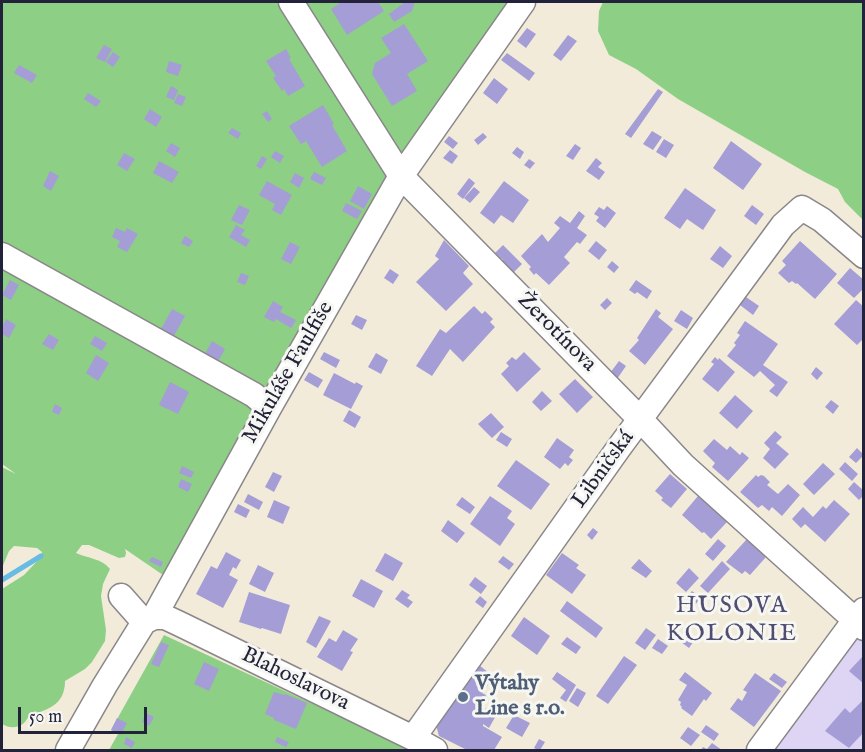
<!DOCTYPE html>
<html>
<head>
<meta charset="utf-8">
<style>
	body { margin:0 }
	#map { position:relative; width:865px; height:752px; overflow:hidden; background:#f2ebd9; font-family:"IM FELL English",serif }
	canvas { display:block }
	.frame { position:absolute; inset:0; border:3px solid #22223b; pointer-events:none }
	.scale { position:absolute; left:18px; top:707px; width:129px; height:27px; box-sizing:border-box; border:3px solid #22223b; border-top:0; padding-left:8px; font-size:18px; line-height:21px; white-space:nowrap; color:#22223b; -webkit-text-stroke:4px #f6f6f2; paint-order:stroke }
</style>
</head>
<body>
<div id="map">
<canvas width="865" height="752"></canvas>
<div class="frame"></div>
<div class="scale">50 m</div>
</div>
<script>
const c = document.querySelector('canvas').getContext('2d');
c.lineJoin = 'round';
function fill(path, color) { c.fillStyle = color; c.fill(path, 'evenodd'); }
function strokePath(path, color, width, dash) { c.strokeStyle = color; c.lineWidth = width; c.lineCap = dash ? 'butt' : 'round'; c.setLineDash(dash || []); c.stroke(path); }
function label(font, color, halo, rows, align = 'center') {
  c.font = font + ' "IM FELL English",serif'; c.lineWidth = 6; c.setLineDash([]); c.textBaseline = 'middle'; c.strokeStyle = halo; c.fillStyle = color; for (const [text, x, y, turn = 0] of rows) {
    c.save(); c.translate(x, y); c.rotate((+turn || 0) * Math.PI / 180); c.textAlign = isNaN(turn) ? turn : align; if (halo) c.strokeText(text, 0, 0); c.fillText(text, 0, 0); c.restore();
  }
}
const built = new Path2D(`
	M858 633 864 639 863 750H771Z`);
const green = new Path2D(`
	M2 2H519L163 575 125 549 126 553 125 557 119 558 89 545H82L76 553C87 558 103 559 110 569L103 584 101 596 106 630 105 641 92 662 85 669 65 681C65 699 55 707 40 712 36 713 33 713 30 715 28 717 26 721 24 723 17 729 9 728 2 724V589L24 575 42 556V552L37 548 14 546 9 551 2 568V467L16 474 2 464Z
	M603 2H863V220L845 202 838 189 805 172 678 99 636 69 609 55 598 31 599 11Z
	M164 635 382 736 406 750H109L118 734 111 730Z`);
const stream = new Path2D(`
	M2 580 41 556`);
const building = new Path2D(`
	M342 2H378L384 11 347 35 331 9Z
	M405 2H415L412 11 394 22 389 14Z
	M404 24 428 61 407 74 417 91 392 106 372 74 375 63 391 53 381 38Z
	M527 28 536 34 526 48 517 41Z
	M568 35 577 41 561 61 553 55Z
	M104 45 112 49 105 62 96 58Z
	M286 49 291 58 289 59 305 86 288 96 284 89 282 91 273 78 276 76 266 61Z
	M113 52 120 57 113 67 106 62Z
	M507 53 535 73 529 81 501 60Z
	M169 61 182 65 178 76 166 72Z
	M19 65 37 75 32 83 14 73Z
	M494 78 508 89 497 104 483 93Z
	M171 86 178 90 174 100 166 97Z
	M658 89 663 92 631 138 625 134Z
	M88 93 101 101 96 107 84 99Z
	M178 94 186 97 182 106 174 103Z
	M323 105 334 124 332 125 347 151 322 167 306 141 301 144 289 126Z
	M150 109 162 117 156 127 144 119Z
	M267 111 272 119 268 122 262 114Z
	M232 128 241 133 238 139 228 133Z
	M652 131 662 137 653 150 643 144Z
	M483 133 487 137 478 145 474 140Z
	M449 136 458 143 453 149 444 142Z
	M664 139 674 145 666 158 656 152Z
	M731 141 762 164 743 190 713 168Z
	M171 143 180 148 175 157 166 151Z
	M575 144 581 148 573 160 566 156Z
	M517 147 524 152 520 159 512 153Z
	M450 150 458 156 452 164 443 158Z
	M275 151 284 156 280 163 271 157Z
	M124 153 135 159 127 171 117 165Z
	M262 156 267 159 261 169 256 166Z
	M596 158 602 163 598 167 605 172 599 180 586 171Z
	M529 159 535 163 530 169 524 165Z
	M159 161 179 172 172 183 153 173Z
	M50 171 59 176 51 191 43 186Z
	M314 172 326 178 322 185 310 179Z
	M295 173 304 178 299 188 290 182Z
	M469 178 475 183 463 199 457 194Z
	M267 181 292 195 281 215 272 210 275 204 259 195Z
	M504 181 529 200 513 223 501 215 494 224 480 213Z
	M358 186 372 194 364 209 350 201Z
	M474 187 480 192 470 203 464 198Z
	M685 188 716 210 703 230 687 219 680 229 664 218Z
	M346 203 362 211 357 219 342 211Z
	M239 205 250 210 242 225 231 220Z
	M752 205 764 214 756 225 744 216Z
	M607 206 616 213 605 228 596 221 599 217 594 214 599 207 604 210Z
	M579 211 585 216 577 228 587 235 580 244 577 242 564 257 570 263 549 285 536 273 534 275 529 269 531 267 521 256 542 234 548 242 560 228 554 223 560 216 570 223Z
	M236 225 245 230 241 235 250 240 246 247 229 237Z
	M116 228 125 232 127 228 138 234 127 252 117 247 120 241 112 237Z
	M185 236 193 241 189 247 181 243Z
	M444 240 469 266 463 273 473 284 446 311 416 282 439 259 435 256Z
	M596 241 607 250 599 260 588 251Z
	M800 241 837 274 815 299 797 283 796 284 792 281 789 283 778 273 786 265 782 261Z
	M290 242 300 247 291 264 281 259Z
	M503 245 522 264 512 274 501 262 503 260 495 253Z
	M720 246 732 256 723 268 710 259Z
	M612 261 619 267 614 273 607 267Z
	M850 268 864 280V288L854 298 837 283Z
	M390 269 399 275 393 284 384 278Z
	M241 273 249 276 245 285 237 282Z
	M10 280 19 285 11 300 2 295Z
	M636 280 652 291 647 299 637 292 635 294 629 290Z
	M746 297 759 306 753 315 740 305Z
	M607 298 612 303 605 310 600 305Z
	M856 300 864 307V338L857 345 834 324Z
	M273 301 283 307 280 312 296 320 291 328 276 319 274 322 264 317Z
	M474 306 482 314 485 311 493 319 490 322 495 327 463 362 450 349 432 376 416 366 440 329 446 333Z
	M172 309 185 316 174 336 161 329Z
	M656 309 661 313 658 317 673 329 645 365 629 351 639 340 637 338Z
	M681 310 693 318 687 329 674 321Z
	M356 315 367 320 362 330 351 324Z
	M6 319 16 325 9 338 2 334V328Z
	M745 321 778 344 763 365 788 382 777 397 769 391 775 385 760 371 754 377 727 356 736 345 734 343 740 335 737 333Z
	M49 334 59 340 53 350 42 344Z
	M95 336 107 343 102 351 90 344Z
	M212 341 225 349 218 362 205 354Z
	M324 352 340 360 336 368 320 359Z
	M524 352 541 369 517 392 501 374 509 366 506 363 512 357 516 360Z
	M376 353 388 360 381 374 368 367Z
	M96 355 109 363 98 381 86 373Z
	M715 357 718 360 719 358 735 372 718 392 702 379 714 364 711 362Z
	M619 361 626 366 617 379 610 373Z
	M816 367 823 373 817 380 811 374Z
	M309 372 323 380 318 388 304 380Z
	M334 373 355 384 356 382 363 386 351 409 323 395Z
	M575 379 593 397 577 413 559 394Z
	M170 382 189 392 178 414 159 405Z
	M542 391 552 401 541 411 532 402Z
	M735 395 753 411 737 429 719 413Z
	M831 400 839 406 833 414 825 407Z
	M55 404 62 408 59 415 52 412Z
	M349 410 361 417 355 428 343 421Z
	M491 413 504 427 492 438 478 424Z
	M775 431 782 437 776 443 789 454 775 469 763 458 770 449 764 443Z
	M501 432 512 439 507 447 496 440Z
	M557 438 574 450 569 457 573 460 568 466 565 463 560 469 544 457Z
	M714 439 727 450 730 446 740 455 742 452 749 458 728 481 712 467 715 463 703 451Z
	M857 448 864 455 856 463 849 457Z
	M516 460 550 484 531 510 497 486Z
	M845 462 858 474 852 481 839 469Z
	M823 463 835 474 814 495 803 484Z
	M182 466 194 472 191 478 179 473Z
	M273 472 282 476 274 492 265 487Z
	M670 474 687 489 671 508 661 500 663 498 655 491Z
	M756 475 758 477 761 475 764 476 770 482 767 485 778 494 788 484 800 495 782 516 772 507 769 511 762 505 758 508 740 492Z
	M181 479 192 484 188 492 178 487Z
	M854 482 864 491V495L859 500 848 489Z
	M248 494 263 502 259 510 244 502Z
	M490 496 512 511 507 518 515 524 500 546 470 524Z
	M698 496 727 522 711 539 704 532 702 533 682 515Z
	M462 497 475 507 470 514 456 505Z
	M274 500 290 507 283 524 267 517Z
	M834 500 850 514 825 542 805 524 801 528 792 519 803 507 813 517 823 506 826 509Z
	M238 504 250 510 246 518 234 512Z
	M448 520 465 533 457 543 441 531Z
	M593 528 598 532 592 540 587 535Z
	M718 539 726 546 713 561 705 554Z
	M747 539 766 557 750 575 745 571 742 574 726 562Z
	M226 552 241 560 236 569 233 567 229 575 238 580 223 608 196 594 211 566 217 569Z
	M385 553 403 563 393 581 375 571Z
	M562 553 579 565 576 568 586 575 572 594 546 575Z
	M503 556 514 564 509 570 498 562Z
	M152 557 163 562 161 567 149 561Z
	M639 559 652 571 646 578 631 568Z
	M722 561 730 569 708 593 700 586Z
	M258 565 274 573 265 592 249 584Z
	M689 568 699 578 686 592 676 583Z
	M475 577 487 586 481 594 469 585Z
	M361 579 383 591 374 608 352 596Z
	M402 590 410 595 407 598 413 602 408 608 395 599Z
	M692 591 701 598 694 606 686 598Z
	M249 592 290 605 281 634 262 628 261 629 239 622Z
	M480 596 487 602 483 608 475 602Z
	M567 601 603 628 596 638 560 611Z
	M319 616 331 621 316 648 306 642Z
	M524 617 550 636 537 655 511 636Z
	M646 628 656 635 645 650 635 643Z
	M343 630 358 639 350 651 353 652 342 671 317 657 329 638 336 642Z
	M689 633 696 638 689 648 681 642Z
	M567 637 581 647 576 654 561 644Z
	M658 639 668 646 662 654 652 648Z
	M161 642 169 645 159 667 151 664Z
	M864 655V684L849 671Z
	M624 656 637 665 608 704 596 696Z
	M204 662 219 669 209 691 194 684Z
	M479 665 494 677 482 693 486 695 473 713 480 717 486 708 491 711 494 707 496 708 495 710 498 712 489 728 483 724V726L502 737 494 750H467L439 736 436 725Z
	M557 672 576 685 566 702 560 698 566 690 552 679Z
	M685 672 712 693 706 701 704 699 692 716 681 708 682 707 680 705 681 702 678 700 687 685 679 680Z
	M755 673 781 691 754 727 730 709 738 698 742 701 747 692 743 690Z
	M774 673 787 682 782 688 769 679Z
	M577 688 586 693 578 707 569 701Z
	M274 692 284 695 285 694 307 703 296 729 274 720V718L265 714Z
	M864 699V732L849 748 825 731 845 708 850 713Z
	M146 713 154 717 149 726 142 722Z
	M514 715 530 723 522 737 506 728Z
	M117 718 127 723 121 735 111 730Z
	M706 725 719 734 714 741 701 732Z
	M688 727 700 735 691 746 680 738Z
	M126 737 135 742 132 748 124 744Z
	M277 737 289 742 286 747 275 742Z
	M539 739 545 742 540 750H538L534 748Z
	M712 743 722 750H701L703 747 707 749Z`);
const minor = new Path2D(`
	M291 2 401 176 640 419 683 465 864 628
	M2 255 254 395 269 408
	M121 596 144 622
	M154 617H165L182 625 413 738 435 750
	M413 738 618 449 783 225 802 208 822 220 864 256
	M68 750 105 685 144 622 154 617 269 408 401 176 523 2
	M759 750 855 620 864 610`);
const markers = [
	[463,697,6,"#5c6f8a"]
];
const streetNames = [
	["Žerotínova",556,333,45],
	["Mikuláše Faulfiše",289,373,-60],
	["Libničská",604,470,-54],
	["Blahoslavova",295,680,26]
];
const serviceNames = [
	["Výtahy",475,684],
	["Line s r.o.",475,709]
];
const neighbourhoodNames = [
	["HUSOVA",732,607],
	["KOLONIE",732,635]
];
fill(built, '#ded5f5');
fill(green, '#8ecf86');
strokePath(stream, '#68bce4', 5);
fill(building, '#a59dd5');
strokePath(minor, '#8a868a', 27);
strokePath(minor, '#fff', 24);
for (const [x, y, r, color] of markers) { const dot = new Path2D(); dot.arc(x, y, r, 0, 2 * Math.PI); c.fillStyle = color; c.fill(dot); strokePath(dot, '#f6f6f2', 2); }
label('22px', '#22223b', '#f6f6f2', streetNames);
label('bold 22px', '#4e5e75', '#f6f6f2', serviceNames, 'left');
c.letterSpacing = '1.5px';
label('24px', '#504d71', '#f6f6f2', neighbourhoodNames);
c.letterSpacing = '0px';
</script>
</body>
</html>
